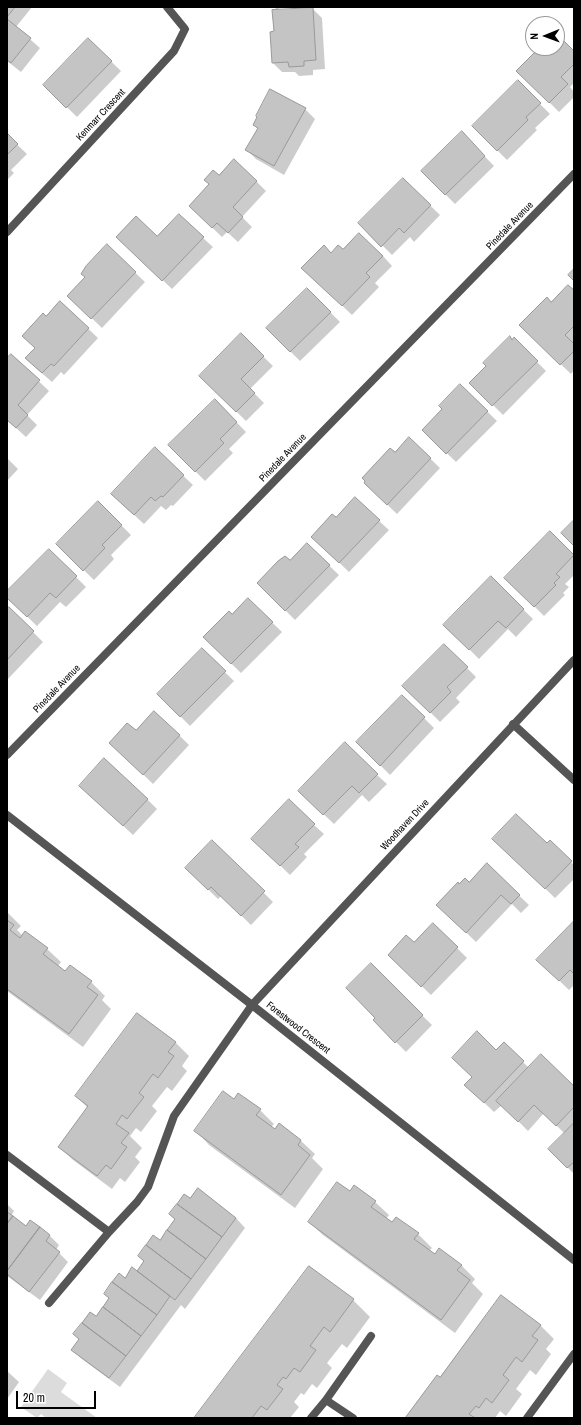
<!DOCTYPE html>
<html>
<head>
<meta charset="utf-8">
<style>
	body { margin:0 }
	#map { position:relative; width:581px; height:1425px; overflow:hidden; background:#fff; font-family:"Archivo Narrow",sans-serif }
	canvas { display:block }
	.frame { position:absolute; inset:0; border:8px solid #000; pointer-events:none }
	.north { position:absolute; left:525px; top:16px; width:40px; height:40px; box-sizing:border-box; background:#fff; border:1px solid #999; border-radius:50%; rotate:269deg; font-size:11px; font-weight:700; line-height:16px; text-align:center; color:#000 }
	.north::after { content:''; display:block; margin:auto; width:14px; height:18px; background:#000; clip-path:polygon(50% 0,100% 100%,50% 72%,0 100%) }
	.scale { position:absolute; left:16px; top:1391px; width:80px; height:18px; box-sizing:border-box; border:2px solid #000; border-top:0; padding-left:5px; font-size:12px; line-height:14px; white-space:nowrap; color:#000; -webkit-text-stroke:3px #fff; paint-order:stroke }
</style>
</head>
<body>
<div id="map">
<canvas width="581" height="1425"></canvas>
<div class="frame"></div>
<div class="north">N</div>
<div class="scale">20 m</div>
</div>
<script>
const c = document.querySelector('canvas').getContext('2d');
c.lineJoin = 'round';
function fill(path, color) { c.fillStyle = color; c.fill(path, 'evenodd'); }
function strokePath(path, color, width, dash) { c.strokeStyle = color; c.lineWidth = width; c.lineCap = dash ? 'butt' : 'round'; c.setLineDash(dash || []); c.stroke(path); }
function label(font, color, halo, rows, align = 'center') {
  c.font = font + ' "Archivo Narrow",sans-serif'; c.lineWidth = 4; c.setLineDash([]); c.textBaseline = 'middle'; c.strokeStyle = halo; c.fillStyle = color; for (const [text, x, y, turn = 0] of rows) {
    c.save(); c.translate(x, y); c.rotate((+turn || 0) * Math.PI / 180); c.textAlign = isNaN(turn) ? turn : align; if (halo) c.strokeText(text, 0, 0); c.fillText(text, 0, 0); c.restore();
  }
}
const green = new Path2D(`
	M48 1369 67 1383 61 1392 97 1418H46L41 1414 37 1418 21 1407Z`);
const shadow = new Path2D(`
	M7 7H32L16 27 40 48 21 72 7 61Z
	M274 7H281L277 10Z
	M313 9 322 18 325 69 313 70V75L299 76 295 72H282L273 63 275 32Z
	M557 35 574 52V83L570 87 574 92V97L559 112 518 71 540 48H557Z
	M88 39 121 71 77 117 44 85Z
	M518 82 550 114 535 128 537 130 507 160 473 126Z
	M305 109 315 119 284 175 256 159 247 150 258 129 254 125 258 118Z
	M7 135 27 154 11 170 14 173 7 180Z
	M471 142 494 166 455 204 422 171Z
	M219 177 256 181 266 191 242 217 252 227 238 242 227 232 222 237 200 216 211 185Z
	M403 179 440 215 414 242 410 237 392 255 360 223Z
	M157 238H203L213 247 172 289 127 246Z
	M107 246 145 282 102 328 78 305 86 278Z
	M343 251 383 256 392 266 375 283 379 287 352 315 312 277 332 254Z
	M307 289 340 322 300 361 267 328Z
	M574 291V370L571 374 530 335 551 303Z
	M60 302 98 338 64 375 61 372 52 382 36 368V348L46 318Z
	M241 335 273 366 250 389 264 403 246 421 200 376Z
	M514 339 546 371 503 415 471 383Z
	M11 355 49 391 27 415 37 425 26 437 7 420V360Z
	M460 385 497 421 456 462 423 430 444 409Z
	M215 400 246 432 229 449 233 453 205 481 169 445Z
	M409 438 440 468 397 514 375 493 395 454Z
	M155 449 193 485 173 506 171 505 166 510 161 506 144 524 121 503Z
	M7 458 18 469 7 481Z
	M98 502 131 535 111 555 114 559 94 580 57 544Z
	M336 519 379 521 389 530 349 572 322 546Z
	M550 533 574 556V575L565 584 569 587 563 593 565 595 544 616 506 578Z
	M307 544 339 575 295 620 258 583 290 561Z
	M49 550 86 587 66 607 60 602 37 626 7 597V592Z
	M491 578 533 619 516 637 508 629 479 659 445 625Z
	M248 599 282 632 241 673 204 637 232 615Z
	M9 608 43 642 7 680V610Z
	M444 645 476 677 456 698 460 702 440 722 404 686Z
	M202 650 234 681 190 726 158 694Z
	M402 696 434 728 390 775 357 742Z
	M136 732 179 735 189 745 153 784 120 752Z
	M377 775 387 784 369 802 362 795 334 824 299 791Z
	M90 795 147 799 157 809 133 835Z
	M314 825 324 834 304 854 307 857 290 875 262 848Z
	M212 841 273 902 251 925 221 896 218 899 186 868Z
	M550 842 574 865V879L555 898 503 848 547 845Z
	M487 865 529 905 521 913 512 904 476 942 447 914 469 883Z
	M7 912 21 926 17 930 23 936 47 949 61 962 58 966 66 972 91 982 105 996 102 1000 111 1009 83 1047 7 991Z
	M574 922V985L569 990 538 960Z
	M433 924 467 958 431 995 389 955 414 944Z
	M371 965 432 1025 406 1052 374 1020 377 1018Z
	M137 1014 176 1043 189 1056 182 1066 187 1071 172 1091 167 1087 152 1106 157 1111 141 1132 136 1128 130 1136 142 1148 135 1157 140 1162 125 1182 120 1178 112 1189 73 1160 59 1147 88 1108 76 1096Z
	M504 1043 529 1068 574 1087V1174L550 1149 565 1134 544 1113 528 1131 502 1105 494 1112 475 1094 496 1051Z
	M238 1094 260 1110 274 1124 271 1127 275 1130 279 1125 301 1141 315 1154 312 1158 323 1169 295 1208 209 1145 196 1131 234 1100Z
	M198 1190 236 1218 245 1228 185 1309 181 1305 120 1387 82 1359 72 1350 125 1279 137 1272 144 1262 139 1256 160 1241 176 1220 170 1214 190 1200Z
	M350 1192 375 1202 389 1215 386 1219 392 1224 397 1218 418 1234 432 1248 429 1251 435 1255 461 1265 475 1279 472 1283 483 1294 455 1333 323 1235 309 1222Z
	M7 1204 14 1211 11 1216 26 1227 30 1221 50 1236 59 1245 56 1250 68 1262 40 1300 7 1276Z
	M353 1300 370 1317 347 1348 342 1344 327 1363 332 1368 317 1388 312 1384 304 1395 301 1393 294 1402 299 1407 290 1418H195Z
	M540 1325 554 1339 546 1349 551 1354 536 1375 530 1370 516 1389 522 1394 506 1416 500 1411 495 1418H407L441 1378Z
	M7 1371 19 1382 7 1399Z`);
const building = new Path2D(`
	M7 7H15L7 17Z
	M313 8 316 60 304 61V66L289 67 288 62 272 63 270 32 274 31 272 10Z
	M7 19 31 38 11 63 7 60Z
	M557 34 574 51V64L561 77 568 84 549 103 516 71 539 48H557Z
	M88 38 112 61 66 108 43 85Z
	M518 80 541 103 526 117 528 120 497 151 472 126Z
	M270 89 306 108 274 166 245 150 258 128 253 125 257 117 256 116Z
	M462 131 485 156 445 195 421 171Z
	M7 133 18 144 7 155Z
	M234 159 257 181 233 207 243 217 228 233 217 223 212 228 189 206 209 184 204 180 213 170 219 175Z
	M403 178 431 205 404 233 399 228 381 247 358 223Z
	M179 214 204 237 162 281 116 237 136 216 157 236Z
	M359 233 383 256 366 273 370 277 342 306 301 268 324 245 331 253 338 245 343 249Z
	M107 244 136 272 91 319 67 296 85 277 81 274 86 266Z
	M574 269V281L568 275Z
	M568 285 574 290V326L565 335 574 344V351L560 365 519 325 547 297 551 302Z
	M307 288 331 312 290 352 266 328Z
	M60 301 89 328 54 366 51 364 42 373 25 358 35 348 22 336 43 313 46 316Z
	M241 333 264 356 241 379 255 393 236 412 199 376Z
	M510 336 512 340 514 337 538 361 492 406 469 383 486 366 483 363Z
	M11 354 40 380 18 405 28 415 16 428 7 420V358Z
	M460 384 488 411 446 454 422 430 442 409 439 406Z
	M215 399 237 422 220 439 224 443 195 472 168 445Z
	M409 437 431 458 387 505 364 483 365 481 362 478 390 448 395 452Z
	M155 447 184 475 163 497 161 496 155 501 151 497 134 515 111 494Z
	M355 497 380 520 339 563 311 537 332 514 336 517Z
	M98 501 122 525 102 545 105 548 83 571 56 544Z
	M574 520V546L561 533Z
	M550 531 574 555 556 574 560 577 554 583 556 585 534 607 504 578Z
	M307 543 330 565 285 611 257 583 278 561 285 556 290 560Z
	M49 549 77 576 56 598 50 593 27 617 7 598V591Z
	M491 576 524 609 506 628 498 621 469 650 443 625Z
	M248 598 273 622 231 664 203 637 229 611 232 614Z
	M9 607 34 631 7 660V609Z
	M444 644 468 667 447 687 451 692 430 713 402 686Z
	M202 648 226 671 180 717 157 694Z
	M402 695 425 717 380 766 356 742Z
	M154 711 180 735 143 775 109 743 127 723 136 730Z
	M345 742 378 774 359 793 352 786 323 815 298 791Z
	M104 758 148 799 123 826 79 786Z
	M289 799 315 824 295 844 299 847 280 866 251 839Z
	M516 814 547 843 550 840 572 861 545 889 492 839Z
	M212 840 265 891 241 916 211 887 208 890 185 868Z
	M487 863 520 895 511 904 501 895 466 933 436 905 458 882 459 884 465 878 469 882Z
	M7 920 14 925 10 930 20 938 25 931 48 948 43 954 65 971 70 965 92 981 87 987 98 995 69 1034 7 989Z
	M574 921V974L570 970 559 981 536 960Z
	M433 923 458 947 421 987 388 955 406 935 414 942Z
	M371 963 423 1015 395 1043 373 1020 375 1018 346 988Z
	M137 1013 176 1042 168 1052 174 1056 158 1078 153 1074 139 1093 144 1097 127 1119 122 1115 116 1124 129 1133 121 1143 127 1147 111 1169 106 1165 97 1176 58 1147 88 1106 75 1096Z
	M477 1031 496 1050 504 1042 524 1061 484 1103 464 1085 472 1077 452 1058Z
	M541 1054 574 1086V1107L556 1126 534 1105 518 1122 496 1101Z
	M223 1091 234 1099 238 1093 261 1109 256 1115 275 1129 279 1123 301 1140 298 1145 310 1155 281 1195 194 1131Z
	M574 1123V1162L567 1168 548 1149Z
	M337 1182 350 1191 354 1185 376 1201 371 1207 392 1222 396 1217 419 1233 414 1239 435 1254 439 1248 462 1265 457 1270 470 1280 441 1320 308 1222Z
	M198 1188 236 1218 222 1237 177 1204 184 1194 190 1198Z
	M177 1204 222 1237 206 1259 167 1230 175 1219 169 1214Z
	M7 1212 13 1216 7 1224Z
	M13 1216 26 1226 30 1220 40 1227 7 1271V1224Z
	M40 1227 50 1235 46 1241 60 1252 29 1292 7 1274V1271Z
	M167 1230 206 1259 191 1279 146 1245 153 1235 160 1240Z
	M146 1245 191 1279 175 1300 137 1271 144 1261 138 1256Z
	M309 1266 354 1299 330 1332 324 1327 310 1346 316 1350 300 1372 294 1368 286 1379 283 1377 277 1385 283 1389 267 1410 261 1406 252 1418H194Z
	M132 1267 170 1296 157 1315 112 1282 119 1273 125 1278Z
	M112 1282 157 1315 141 1336 103 1307 109 1298 104 1294Z
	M501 1295 541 1325 532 1336 538 1340 522 1362 516 1357 503 1375 509 1380 492 1403 486 1398 479 1408 476 1406 469 1414 475 1418H405L437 1375 440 1377Z
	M103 1307 141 1336 126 1356 82 1323 90 1312 96 1316Z
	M82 1323 126 1356 109 1378 71 1350 79 1339 73 1334Z`);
const service = new Path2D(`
	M7 1155 109 1232
	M49 1303 109 1232 137 1202 148 1187 174 1116 252 1005
	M326 1400 353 1418
	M311 1418 326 1400 371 1336
	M527 1418 574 1354`);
const minor = new Path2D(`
	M7 232 174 51 185 29 167 7
	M513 724 574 780
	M7 815 252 1005 574 1260
	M252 1005 574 660`);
const tertiary = new Path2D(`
	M7 755 574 174`);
const streetNames = [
	["Kenmarr Crescent",101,115,-47],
	["Pinedale Avenue",510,226,-46],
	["Pinedale Avenue",283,458,-46],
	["Pinedale Avenue",57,689,-46],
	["Woodhaven Drive",405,825,-47],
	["Forestwood Crescent",298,1028,38]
];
fill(green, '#dcdcdc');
fill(shadow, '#0003');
fill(building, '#c4c4c4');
strokePath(building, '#999', 1);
strokePath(service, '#555', 8);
strokePath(minor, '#555', 8);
strokePath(tertiary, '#555', 8);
label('10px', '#000', '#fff', streetNames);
</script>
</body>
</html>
